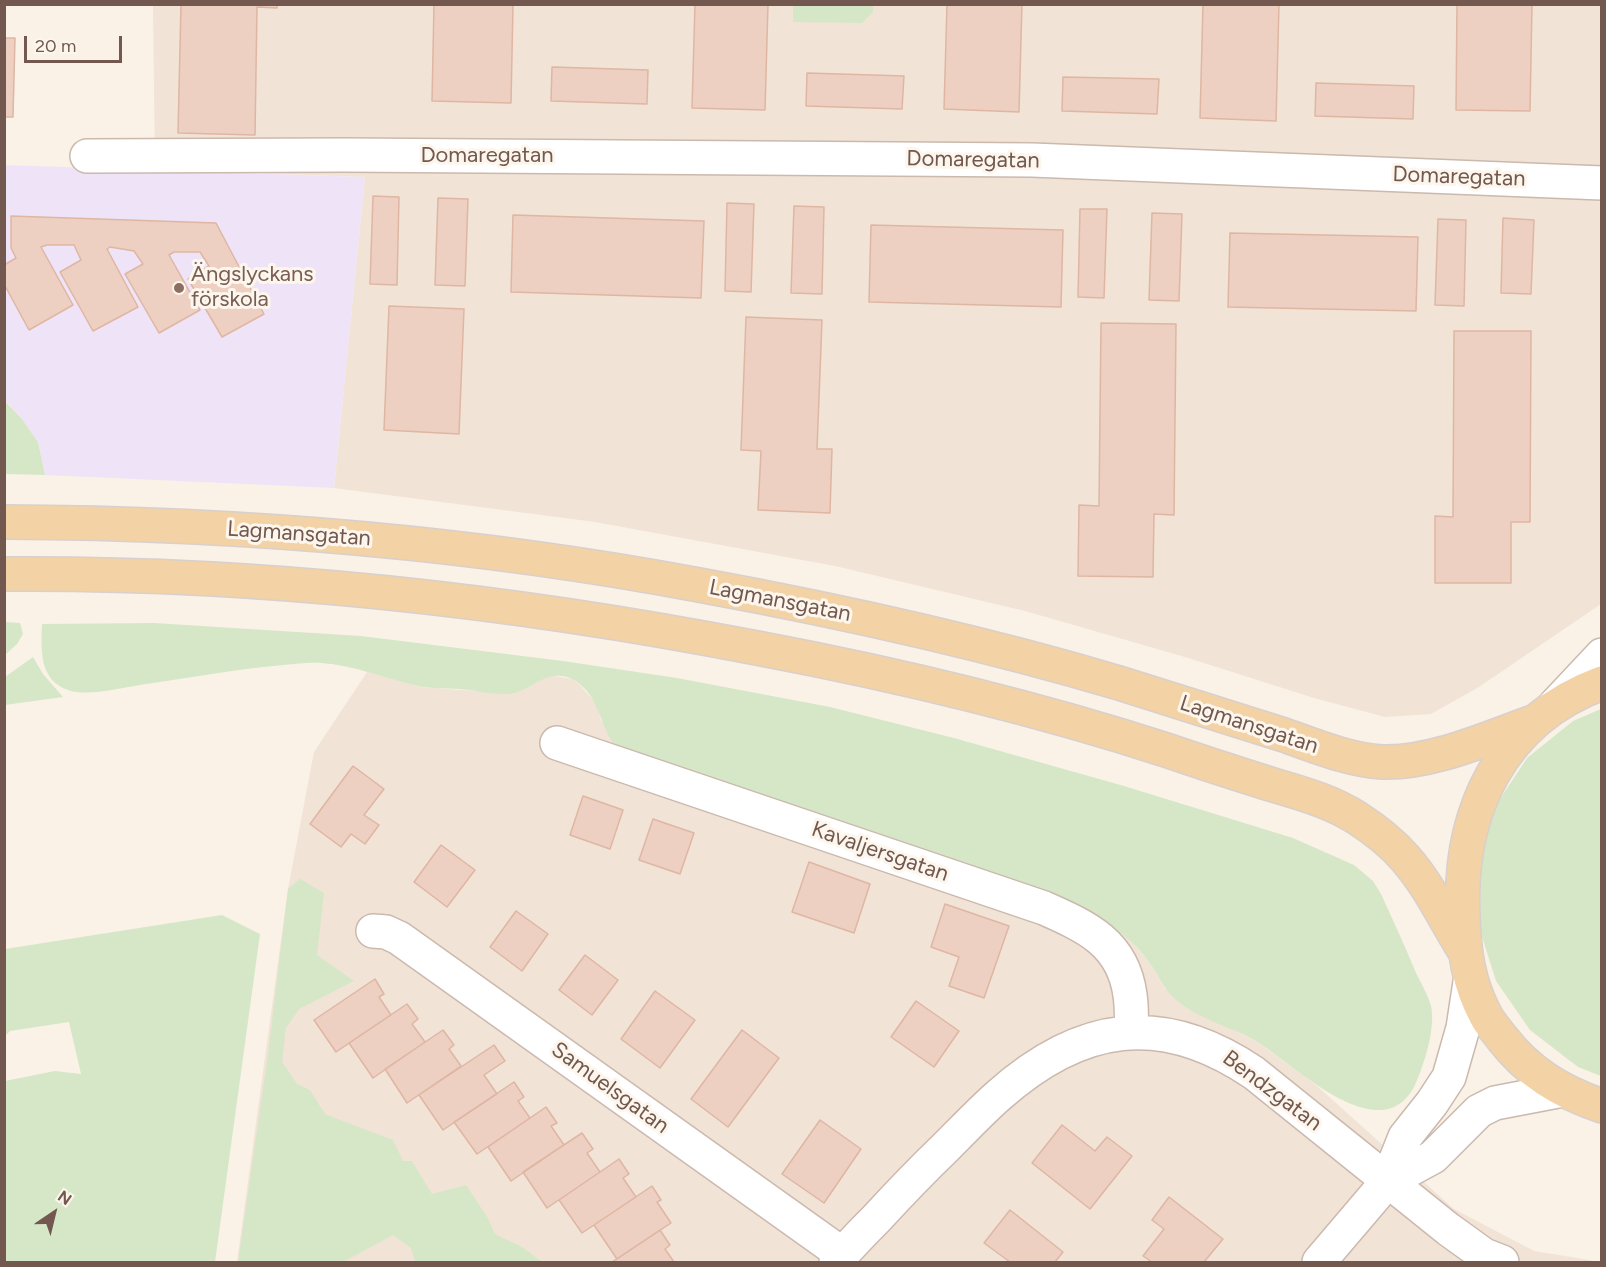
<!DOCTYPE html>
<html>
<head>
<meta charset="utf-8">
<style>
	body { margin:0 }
	#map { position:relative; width:1606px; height:1267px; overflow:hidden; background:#faf2e7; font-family:Figtree,sans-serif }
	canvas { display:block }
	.frame { position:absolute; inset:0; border:6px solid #72584e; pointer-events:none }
	.north { position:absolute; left:24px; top:1183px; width:60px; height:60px; -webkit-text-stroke:4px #fdf6ed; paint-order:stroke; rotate:35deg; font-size:16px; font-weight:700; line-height:24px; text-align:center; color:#72584e }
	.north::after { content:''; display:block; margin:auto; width:21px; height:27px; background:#72584e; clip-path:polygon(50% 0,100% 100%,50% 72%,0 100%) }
	.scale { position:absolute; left:24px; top:36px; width:98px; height:27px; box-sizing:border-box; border:3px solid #72584e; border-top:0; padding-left:8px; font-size:18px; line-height:21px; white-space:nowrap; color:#72584e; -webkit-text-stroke:4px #fdf6ed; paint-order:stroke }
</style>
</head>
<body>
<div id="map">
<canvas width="1606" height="1267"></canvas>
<div class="frame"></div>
<div class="north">N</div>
<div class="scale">20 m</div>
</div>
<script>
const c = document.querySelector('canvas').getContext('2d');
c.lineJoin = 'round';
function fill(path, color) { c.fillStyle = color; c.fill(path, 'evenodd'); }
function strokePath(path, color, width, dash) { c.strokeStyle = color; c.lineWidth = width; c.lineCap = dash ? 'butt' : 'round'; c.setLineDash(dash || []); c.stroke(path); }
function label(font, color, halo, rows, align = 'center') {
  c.font = font + ' Figtree,sans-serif'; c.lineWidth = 6; c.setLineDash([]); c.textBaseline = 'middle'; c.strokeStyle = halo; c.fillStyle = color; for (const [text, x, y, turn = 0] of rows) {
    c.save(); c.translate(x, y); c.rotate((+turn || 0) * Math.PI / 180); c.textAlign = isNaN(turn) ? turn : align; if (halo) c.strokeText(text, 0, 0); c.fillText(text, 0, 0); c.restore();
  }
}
const residential = new Path2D(`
	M153 5H1601V604L1479 687 1431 714 1385 717 1314 698 1185 657 1025 611 835 566 595 522 334 488 365 177 155 169Z
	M367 672 421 687 475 691 528 687 546 677 554 676 572 679 580 685 597 705 601 721 1095 915 1127 936 1150 963 1165 989 1228 1027 1259 1043 1317 1086 1454 1209 1534 1251 1601 1262H237L288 889 314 752Z`);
const education = new Path2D(`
	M4 165 365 177 334 488 45 475 38 442 22 419 5 400Z`);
const green = new Path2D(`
	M793 5V4L873 5V12L862 23 793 22Z
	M4 400 22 419 38 442 45 475 5 474Z
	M5 622 20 623 23 634 17 644 5 655Z
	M154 623 361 636 563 661 677 678 830 707 954 738 1124 786 1293 838 1354 865 1373 881 1381 894C1393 920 1405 946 1416 973 1421 983 1428 995 1431 1006 1436 1028 1424 1065 1415 1085 1382 1152 1295 1066 1259 1043 1232 1026 1200 1021 1175 999 1163 989 1158 974 1149 962 1134 941 1117 929 1095 915L615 746C599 724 598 692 572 679 545 666 528 696 504 694 489 694 474 690 459 689 445 688 432 689 418 686 386 679 354 665 321 663 309 662 296 664 284 665 236 669 188 678 140 685 121 688 86 697 68 690 39 680 41 650 42 624Z
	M33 657 43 674 63 697 5 705V677Z
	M1601 709V1076L1578 1067 1530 1030 1496 981 1478 924 1477 865 1494 808 1527 758 1573 721Z
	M300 879 324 893 317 955 354 981 299 1009 286 1028 282 1062 297 1084 310 1090 325 1114 393 1140 403 1161H412L432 1194 466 1185 487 1217 495 1234 522 1247 542 1262H415L411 1248 393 1235 343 1262H238L268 1054 288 889Z
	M222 915 260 934 215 1262H5V1081L55 1071 81 1074 69 1022 10 1031 5 1036V949Z`);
const building = new Path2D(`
	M200 4H277V8L257 7 255 135 178 133 181 5Z
	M434 4H513L511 103 432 101Z
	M695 4H768L765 110 692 108Z
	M947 4H1022L1019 112 944 109Z
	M1203 4H1279L1276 121 1200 118Z
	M1457 4H1532L1530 111 1456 110Z
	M4 38H15L13 117H4Z
	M552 67 648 70 647 104 551 101Z
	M807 73 904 76 902 109 806 106Z
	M1063 77 1159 79 1157 114 1062 111Z
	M1316 83 1414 86 1413 119 1315 116Z
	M373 196 399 197 397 285 370 284Z
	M438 198 468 199 465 286 435 285Z
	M727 203 754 204 751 292 725 291Z
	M794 206 824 207 822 294 791 293Z
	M1080 209H1107L1104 298 1078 297Z
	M1152 213 1182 214 1179 301 1149 300Z
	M513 215 704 221 701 298 511 292Z
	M11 216 216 223 264 314 222 337 188 279 209 266 200 252H174L169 255 200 310 159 333 125 274 143 264 134 251 110 247 107 249 138 307 93 331 60 272 81 260 74 245H47L41 247 73 305 29 330 4 284V265L16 258 11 248Z
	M1503 218 1534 220 1531 294 1501 293Z
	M1438 219 1466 220 1464 306 1435 305Z
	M871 225 1063 230 1061 307 869 302Z
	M1230 233 1418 237 1416 311 1228 307Z
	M389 306 464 309 459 434 384 430Z
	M746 317 822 320 817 449H832L830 513 758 510 761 451 741 450Z
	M1101 323 1176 324 1174 515 1154 514 1153 577 1078 576 1079 505 1099 506Z
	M1454 331H1531L1530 522H1511V583H1435V516L1453 517Z
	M353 766 384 789 364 815 379 825 365 844 351 834 341 847 310 824Z
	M583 796 623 810 610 849 570 835Z
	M653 819 694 833 680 874 639 860Z
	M441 845 475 870 447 907 414 882Z
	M809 862 870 884 854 933 792 912Z
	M945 904 1009 926 984 998 949 986 959 957 931 947Z
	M516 911 548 934 522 971 490 947Z
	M585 955 618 980 592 1015 559 990Z
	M375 979 384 994 379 997 391 1015 336 1052 314 1020Z
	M655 991 695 1020 660 1068 621 1039Z
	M916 1001 959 1031 934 1067 891 1037Z
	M407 1004 418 1019 412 1024 425 1042 373 1078 349 1043Z
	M443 1030 454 1045 449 1049 461 1066 407 1103 385 1069Z
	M742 1030 779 1058 728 1127 691 1099Z
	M494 1045 505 1061 484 1075 497 1094 443 1130 419 1095Z
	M514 1082 524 1097 518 1101 530 1118 477 1154 454 1122Z
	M546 1107 557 1123 551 1126 564 1145 511 1181 488 1147Z
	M820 1120 861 1149 824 1203 782 1174Z
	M1062 1125 1095 1151 1107 1137 1132 1156 1090 1209 1032 1163Z
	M582 1133 593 1149 587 1153 600 1172 547 1208 523 1172Z
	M619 1159 629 1174 623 1178 636 1197 582 1233 559 1200Z
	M652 1186 661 1200 657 1202 671 1223 617 1259 594 1225Z
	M1169 1197 1223 1239 1204 1262H1152L1143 1256 1164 1229 1152 1220Z
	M1010 1210 1063 1252 1055 1262H1010L984 1243Z
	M660 1230 670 1245 665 1249 674 1262H612Z`);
const minor = new Path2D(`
	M87 156 344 155 1032 160 1602 183
	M1555 705 1602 655
	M557 743 1044 908C1087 927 1123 943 1130 995 1132 1007 1131 1020 1132 1032
	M373 931 386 932 399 938 842 1254
	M1387 1182 1433 1157 1479 1111 1495 1103 1563 1090
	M836 1262C848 1247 862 1233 876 1219 899 1194 922 1170 946 1147 963 1130 980 1112 998 1096 1080 1023 1161 1010 1254 1073L1448 1229 1484 1255 1502 1262
	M1319 1262 1387 1182 1405 1137 1432 1103 1449 1077 1463 1028 1470 982`);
const major = new Path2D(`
	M4 522C237 523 470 542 699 585 841 611 981 642 1119 683 1174 700 1229 718 1284 735 1315 746 1349 760 1382 762 1431 764 1488 738 1533 722
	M4 574C257 572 510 600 757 648 895 674 1033 707 1166 750 1201 762 1235 773 1270 784 1300 793 1331 801 1357 818 1374 829 1392 843 1405 858 1429 885 1445 920 1464 950
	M1602 683C1501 720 1458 812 1463 915 1464 951 1468 983 1486 1016 1490 1024 1497 1031 1502 1038 1528 1072 1561 1092 1602 1106`);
const markers = [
	[179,288,6,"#8d6e63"]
];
const streetNames = [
	["Domaregatan",487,156],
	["Domaregatan",973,160,1],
	["Domaregatan",1459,177,2],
	["Lagmansgatan",299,534,4],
	["Lagmansgatan",780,601,11],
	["Lagmansgatan",1249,725,18],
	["Kavaljersgatan",880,852,19],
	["Samuelsgatan",610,1088,36],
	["Bendzgatan",1272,1091,37]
];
const educationNames = [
	["Ängslyckans",191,275],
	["förskola",191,300]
];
fill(residential, '#f1e3d6');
fill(education, '#efe4f7');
fill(green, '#d6e7c7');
fill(building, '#edd0c1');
strokePath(building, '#dfb6a3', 1.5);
strokePath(minor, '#cbb9ae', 36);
strokePath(major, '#d8d0cd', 36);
strokePath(minor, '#fff', 33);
strokePath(major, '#f3d2a6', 33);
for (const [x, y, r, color] of markers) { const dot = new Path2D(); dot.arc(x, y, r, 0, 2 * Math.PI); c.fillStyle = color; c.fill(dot); strokePath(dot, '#fdf6ed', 2); }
label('22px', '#72584e', '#fdf6ed', streetNames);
label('22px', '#785e54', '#fdf6ed', educationNames, 'left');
</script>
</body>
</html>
